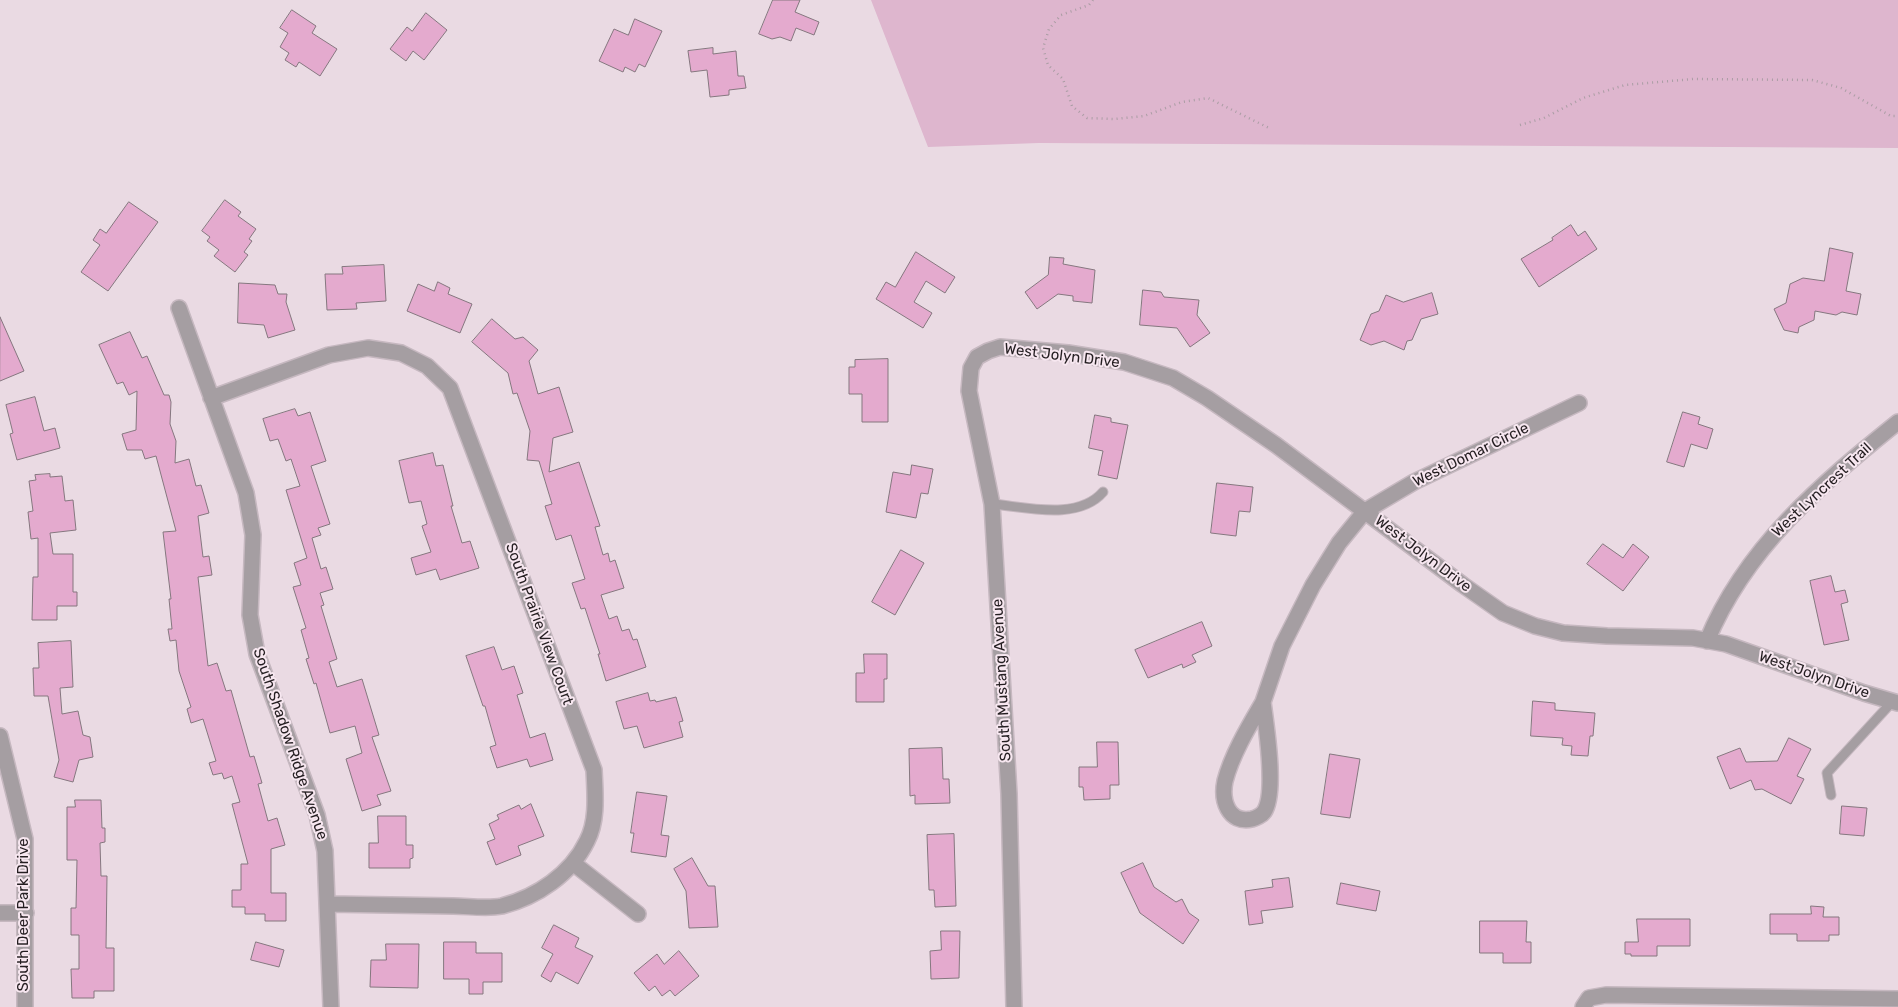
<!DOCTYPE html>
<html>
<head>
<meta charset="utf-8">
<style>
	body { margin:0 }
	canvas { display:block; background:#eadae3 }
</style>
</head>
<body>
<canvas width="1898" height="1007"></canvas>
<script>
const c = document.querySelector('canvas').getContext('2d');
c.lineJoin = 'round';
function fill(path, color) { c.fillStyle = color; c.fill(path, 'evenodd'); }
function strokePath(path, color, width, dash) { c.strokeStyle = color; c.lineWidth = width; c.lineCap = dash ? 'butt' : 'round'; c.setLineDash(dash || []); c.stroke(path); }
function label(font, color, halo, rows, align = 'center') {
  c.font = font + ' Rubik,sans-serif'; c.lineWidth = 4; c.setLineDash([]); c.textBaseline = 'middle'; c.strokeStyle = halo; c.fillStyle = color; for (const [text, x, y, turn = 0] of rows) {
    c.save(); c.translate(x, y); c.rotate((+turn || 0) * Math.PI / 180); c.textAlign = isNaN(turn) ? turn : align; if (halo) c.strokeText(text, 0, 0); c.fillText(text, 0, 0); c.restore();
  }
}
const green = new Path2D(`
	M871 0H1898V148L1039 143 928 147Z`);
const building = new Path2D(`
	M773 0H800L795 12 819 22 814 35 796 28 791 41 780 37 772 39 759 34Z
	M292 10 316 26 312 33 337 49 320 76 299 62 296 67 285 60 289 53 280 47 288 33 280 28Z
	M426 13 447 30 424 60 413 51 406 61 390 49 407 27 412 31Z
	M635 19 662 31 645 67 639 64 635 72 625 67 623 72 599 61 614 29 628 35Z
	M713 48V54L736 51 738 76H744L746 88 729 90V95L710 97 707 70 691 72 688 51Z
	M225 200 241 212 238 216 256 229 249 239 252 241 244 252 248 255 235 272 214 256 219 250 207 241 210 237 202 231Z
	M129 202 158 222 108 291 81 272 100 245 93 240 100 229 106 233Z
	M1571 225 1578 236 1585 231 1597 249 1539 287 1521 259 1553 240 1552 238Z
	M1830 248 1853 253 1846 291 1861 294 1857 315 1842 312 1836 315 1815 311 1814 320 1799 327 1798 333 1784 330 1774 309 1786 303 1790 284 1803 278 1824 281Z
	M916 252 955 277 945 293 926 281 914 302 932 313 923 328 876 299 886 282 895 287Z
	M1050 257 1064 258 1063 264 1095 270 1092 303 1073 301V296L1058 294 1037 309 1025 292 1048 275Z
	M384 265 386 301 356 303 357 309 327 310 325 274H343L342 267Z
	M438 282 450 288 448 294 472 304 460 333 407 311 418 284 434 291Z
	M239 283 275 285 278 294H287L286 302 295 330 268 338 264 325 238 323Z
	M1143 290 1161 292 1164 297 1199 300 1197 315 1210 333 1190 347 1177 328 1140 325Z
	M1432 293 1438 314 1421 319 1412 340 1407 341 1404 350 1384 341 1371 345 1360 340 1371 314 1379 311 1386 295 1403 302Z
	M0 317 24 371 0 381Z
	M492 319 515 339 523 337 538 350 529 361 538 394 559 387 573 432 553 438 549 472 579 462 600 526 595 527 603 555 608 553 610 562 615 560 624 588 601 595 609 619 617 616 622 631 629 629 633 640 637 639 646 667 606 681 598 654H600L585 608 581 609 572 583 585 579 571 535 556 540 545 506 552 504 539 461 527 460 530 431 517 393 513 394 508 373 472 342Z
	M130 332 142 358 147 356 164 395H169L171 402 170 424 176 441 175 463 189 459 196 486 201 485 209 513 198 516 203 557 209 556 212 575 198 577 208 666 217 663 226 691 231 690 250 757 254 756 262 783 258 784 268 821 277 818 285 845 271 849V893H286V921H265V914H245V907H232V890H241V864H248L232 804 240 802 232 776 224 779 222 773 213 775 209 763 216 761 203 719 191 723 187 709 191 707 179 671 176 640 170 641 168 629H172L169 599H171L163 532 176 531 156 456 145 459 142 450H127L122 434 136 430 137 391 129 395 123 382 117 384 99 345Z
	M888 359V422H862V394H849V367H855V360Z
	M35 397 44 431 55 428 60 448 17 460 10 434 13 433 6 405Z
	M295 409 298 416 310 412 326 461 311 466 330 524 318 528 321 535 312 538 321 569 326 567 333 589 320 593 324 605 321 606 337 659 329 662 337 687 362 679 379 735 372 737 391 791 377 795 381 805 362 811 346 759 362 753 355 726 330 733 316 683 314 684 306 659 309 658 301 630 306 628 293 587 301 585 294 563 307 558 286 490 300 486 291 459 286 461 278 439 270 441 263 419Z
	M1683 412 1700 417 1698 424 1713 429 1707 449 1691 444 1684 467 1667 462Z
	M1095 415 1111 418V422L1128 425 1117 479 1098 475 1103 451 1089 448Z
	M433 453 436 466 443 465 453 506H451L462 543 470 541 479 568 440 580 436 569 416 575 411 558 431 552 422 526 427 524 421 501 409 503 399 461Z
	M912 465 933 469 928 494 921 493 916 518 886 512 893 472 910 475Z
	M50 474V477L62 476 65 501 73 500 76 530 50 533 53 554H73V592H77V606H57V620H32L33 577H38V538L31 539 28 512 33 511 29 481 36 480 35 475Z
	M1217 483 1253 487 1250 512 1239 511 1236 536 1211 533Z
	M1603 544 1623 558 1633 544 1649 557 1623 591 1587 564Z
	M901 550 924 563 895 615 872 602Z
	M1831 576 1835 592 1845 590 1848 602 1841 604 1849 640 1824 645 1810 581Z
	M1202 622 1212 646 1192 655 1196 662 1183 668 1182 664 1148 678 1135 650Z
	M71 641 73 687 60 688 62 714 78 711 83 735 90 737 93 757 79 760 73 782 54 777 59 760 48 696H34L33 668H39L38 643Z
	M494 647 502 670 514 666 523 693 517 695 530 738 545 733 553 760 530 767 527 759 497 768 490 747 496 745 485 706H483L466 656Z
	M864 654H887V679H884V702H856V673H864Z
	M648 693 650 701 655 700 656 702 676 697 683 721 679 722 683 737 644 748 637 726 624 729 616 702Z
	M1533 701 1555 703V710L1595 713 1593 736H1590L1588 756 1571 755 1572 746 1562 745 1563 738 1531 736Z
	M1789 738 1811 749 1797 776 1804 779 1791 804 1762 789 1755 790 1751 780 1730 789 1717 757 1740 748 1746 762 1777 761Z
	M1097 742H1118L1119 785H1110V799L1084 800 1083 787H1079V767H1097Z
	M942 748 943 779H949L950 803 915 804V795L910 796 909 749Z
	M1330 754 1360 759 1350 818 1321 814Z
	M637 792 667 796 661 835 669 836 666 857 631 852 634 833H631Z
	M75 800H101L102 828H105V842L100 843 101 876H107L106 948H114V991H94V998H72L71 969H79V935H71V908H76L77 860H67V807H75Z
	M531 804 544 836 518 846 521 855 496 865 487 842 495 839 489 824 499 819 497 815 519 805 521 809Z
	M1842 806 1867 808 1864 836 1840 834Z
	M378 816H406V845H413V858L410 859V868H369V843H378Z
	M954 834 956 906 935 907 934 890H929L927 835Z
	M692 858 708 886H715L718 927 689 928 686 891 674 869Z
	M1143 863 1154 887 1176 902 1182 899 1189 913 1199 920 1183 944 1140 913 1121 873Z
	M1289 878 1293 907 1261 911 1263 923 1249 925 1245 891 1273 887 1272 880Z
	M1341 883 1380 891 1376 911 1337 904Z
	M1811 906 1824 907 1823 917H1839V935H1829V941H1797V934H1770V914H1811Z
	M1637 919H1690V946H1657V956H1631V954H1625V942H1638Z
	M1480 921H1527L1526 942H1531V963H1503V953H1480Z
	M554 925 579 938 575 947 593 956 578 984 556 972 551 982 541 976 553 954 542 948Z
	M941 931H960L959 978 931 979 930 951 941 950Z
	M256 942 284 950 279 967 251 960Z
	M444 942H476V953H502V982H483V994H469V979H444Z
	M386 944H419L418 988 370 987 371 960H386Z
	M679 951 699 976 675 996 670 990 662 996 655 986 649 991 634 973 657 954 664 964Z`);
const path = new Path2D(`
	M1093 0 1089 5 1061 15 1049 29 1043 48 1048 65 1063 79 1072 106 1087 118 1115 119 1144 116 1182 102 1208 98 1269 128
	M1520 125 1544 118 1583 98 1625 85 1693 79 1812 80 1841 88 1891 116H1898`);
const service = new Path2D(`
	M992 504C1026 507 1078 521 1103 492
	M1831 795 1827 773 1892 702`);
const minor = new Path2D(`
	M179 308 246 493 253 535 250 615 257 654 317 815 325 851 331 1007
	M211 398 329 355 368 348 401 353 427 366 450 388 594 770C595 793 598 820 587 841 571 874 537 897 502 906 487 909 468 906 453 906 411 905 369 905 328 904
	M1707 641C1745 548 1822 483 1898 422
	M1263 702 1282 646 1313 585 1339 543 1365 511 1414 482 1579 403
	M1263 702C1266 725 1277 793 1264 812 1262 815 1256 818 1252 819 1228 824 1221 800 1225 781 1232 754 1249 726 1263 702Z
	M0 736 25 839V1007
	M573 863 638 914
	M0 913H26
	M1014 1007 1009 794 992 504 969 391 971 368 977 357 988 351 1000 347 1068 353 1124 362 1173 378 1207 398 1276 445 1463 585 1503 613 1535 626 1563 633 1607 636 1693 638 1726 644 1864 693 1898 703
	M1583 1007 1589 998 1606 995 1898 999`);
const streetNames = [
	["West Jolyn Drive",1062,356,7],
	["West Domar Circle",1471,455,-26],
	["West Lyncrest Trail",1822,490,-43],
	["West Jolyn Drive",1423,554,37],
	["South Prairie View Court",539,624,70],
	["West Jolyn Drive",1814,675,19],
	["South Mustang Avenue",1002,680,-93],
	["South Shadow Ridge Avenue",290,744,71],
	["South Deer Park Drive",24,915,-90]
];
fill(green, '#deb6ce');
fill(building, '#e4aace');
strokePath(building, '#85777f', 1);
strokePath(service, '#c6b8c0', 11);
strokePath(minor, '#c6b8c0', 18);
strokePath(path, '#aa9da4', 2.5, [1, 4]);
strokePath(service, '#a59ea2', 9);
strokePath(minor, '#a59ea2', 15);
label('15px', '#241e21', '#f7e7f0', streetNames);
</script>
</body>
</html>
